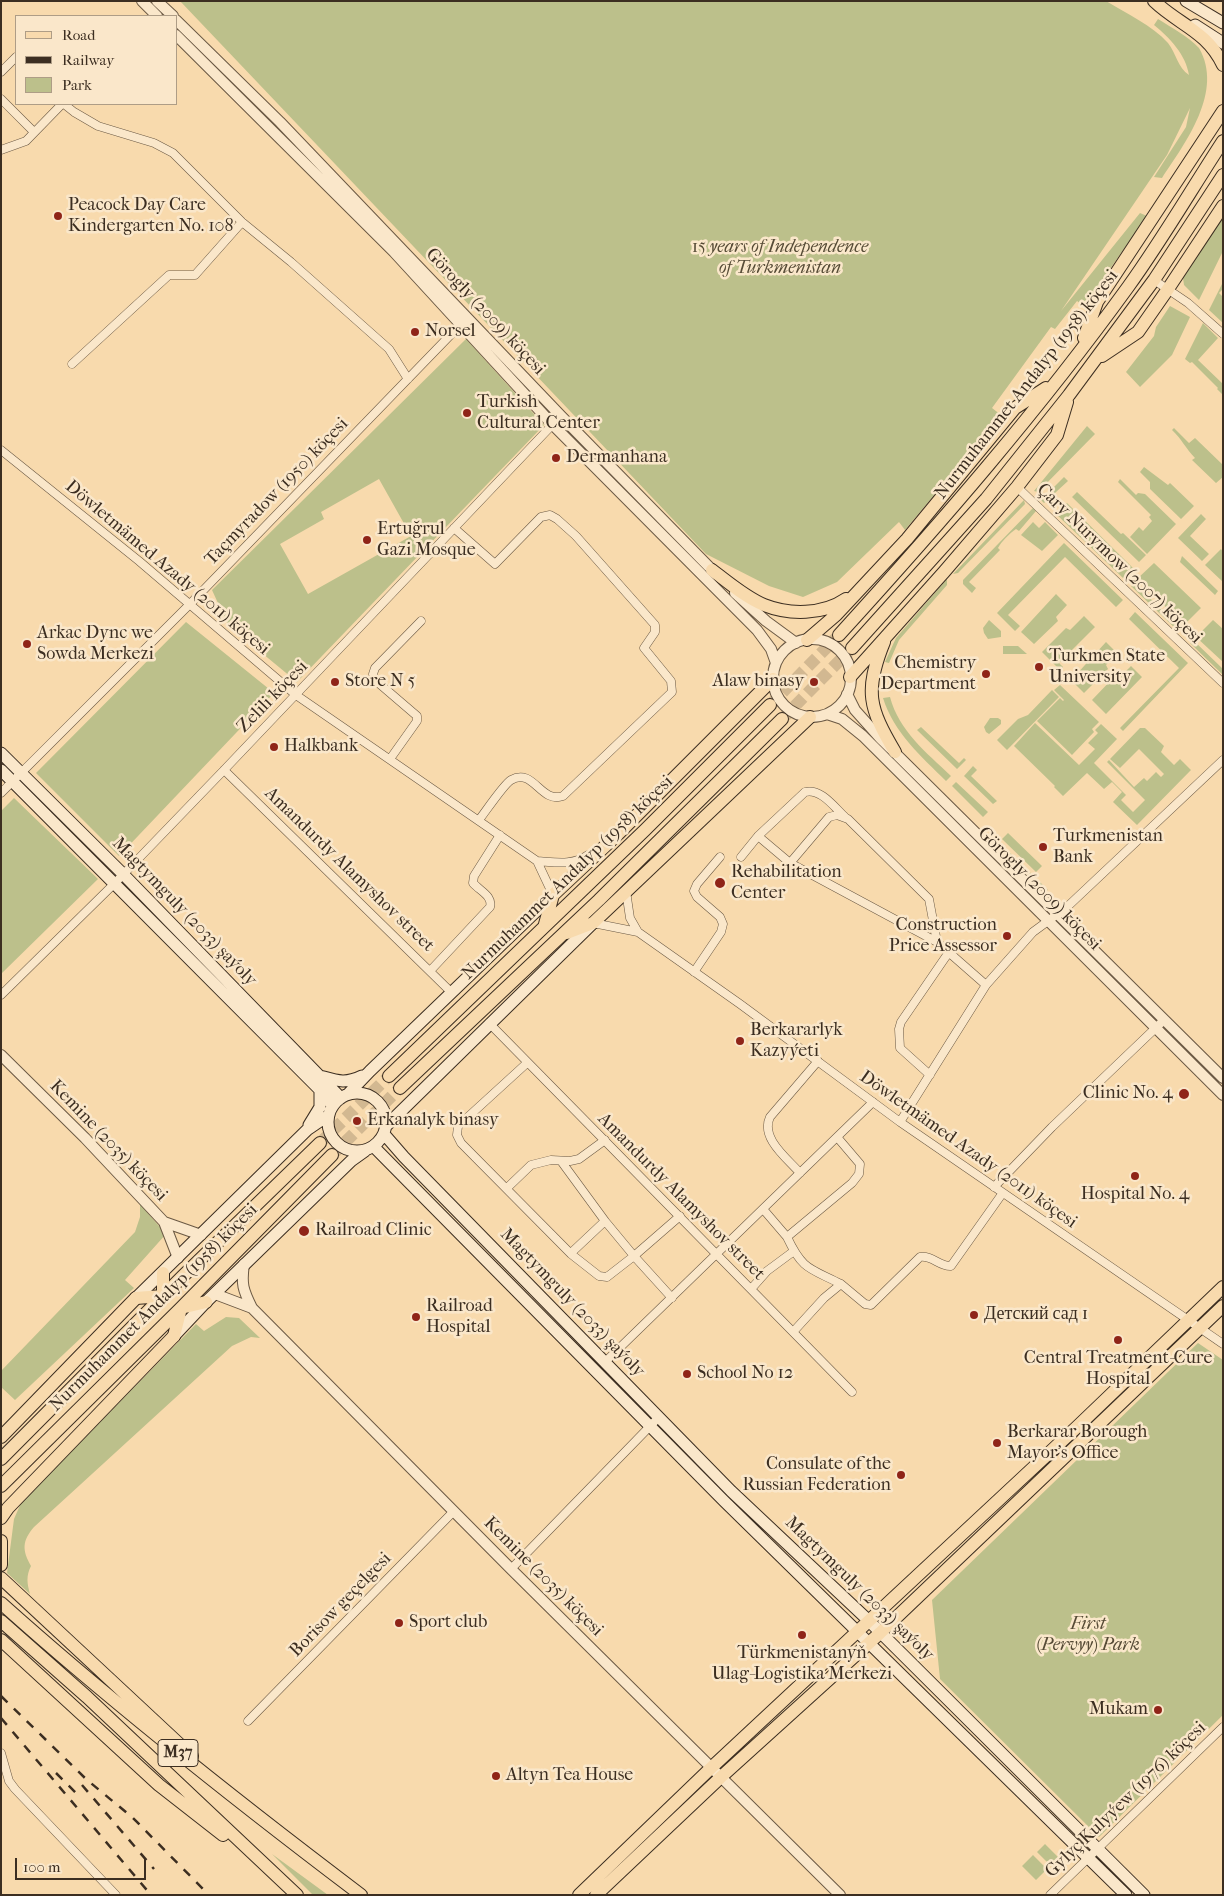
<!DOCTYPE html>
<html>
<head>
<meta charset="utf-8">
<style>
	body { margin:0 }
	#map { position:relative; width:1224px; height:1896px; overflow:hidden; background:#f8daad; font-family:"IM FELL French Canon",serif }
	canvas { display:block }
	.frame { position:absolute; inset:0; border:2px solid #3c2e21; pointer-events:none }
	.legend { position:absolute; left:15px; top:15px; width:162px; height:90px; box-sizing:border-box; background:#fae7ca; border:1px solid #ae9d86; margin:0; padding:6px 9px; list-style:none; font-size:15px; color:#3c2e21 }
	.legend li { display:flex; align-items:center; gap:10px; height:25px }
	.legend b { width:25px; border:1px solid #ae9d86 }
	.scale { position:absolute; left:15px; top:1858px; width:131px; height:22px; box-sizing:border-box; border:2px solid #3c2e21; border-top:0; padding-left:6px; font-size:15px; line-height:18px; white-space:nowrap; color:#3c2e21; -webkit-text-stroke:4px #fae7ca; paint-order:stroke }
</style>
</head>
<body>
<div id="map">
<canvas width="1224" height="1896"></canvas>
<div class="frame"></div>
<ul class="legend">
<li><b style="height:6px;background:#f8daad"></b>Road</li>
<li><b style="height:6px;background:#3c2e21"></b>Railway</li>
<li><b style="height:14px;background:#bcc08b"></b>Park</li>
</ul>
<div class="scale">100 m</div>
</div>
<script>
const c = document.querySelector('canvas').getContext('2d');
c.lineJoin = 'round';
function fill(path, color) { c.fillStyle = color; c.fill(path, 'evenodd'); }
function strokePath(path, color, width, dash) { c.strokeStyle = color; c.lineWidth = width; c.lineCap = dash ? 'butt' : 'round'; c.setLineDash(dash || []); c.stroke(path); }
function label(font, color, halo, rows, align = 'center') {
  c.font = font + ' "IM FELL French Canon",serif'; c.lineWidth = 5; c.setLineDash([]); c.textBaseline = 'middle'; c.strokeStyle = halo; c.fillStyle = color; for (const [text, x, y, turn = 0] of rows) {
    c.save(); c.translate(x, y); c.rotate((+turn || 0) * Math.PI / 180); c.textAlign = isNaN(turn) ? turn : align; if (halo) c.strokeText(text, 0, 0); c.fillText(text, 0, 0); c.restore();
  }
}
const green = new Path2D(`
	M180 1H1106C1127 14 1152 25 1168 43 1176 53 1178 68 1189 75 1186 55 1170 38 1154 25L1158 19C1172 28 1188 36 1199 48 1224 91 1186 142 1162 178L1154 177 1186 127 1190 108 1167 155 1061 311 1140 213 1147 216 1084 306 1077 301 1055 329 1051 327 992 408 1001 415 905 530 899 522 837 582 803 597 769 586 706 554Z
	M1223 217V251L1199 300 1184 285 1183 278Z
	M1223 282V289L1219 293 1223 297V323L1209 310Z
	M1170 306 1190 317 1172 355 1140 387 1126 372 1154 336 1156 327Z
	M1203 323 1218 338 1198 360 1223 384V395L1217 389 1218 388 1192 362 1190 363 1185 359Z
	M466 339 544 425 297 682 228 625 212 590ZM379 479 411 536 308 594 280 544 324 519 321 512Z
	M1087 426 1095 434 1038 492 1034 491Z
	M1174 428 1189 443 1195 438 1223 465V477L1216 483 1192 460 1195 458C1186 449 1181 438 1172 430Z
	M1144 467 1168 485 1170 483 1194 506 1181 519 1150 489V482L1140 472Z
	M1064 477 1068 481 1044 503 1041 500Z
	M1120 479 1136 495 1138 493 1145 494 1176 524 1147 554 1130 537 1139 527 1143 531 1152 521 1149 517 1151 515 1118 482Z
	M1077 492 1121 534 1123 533 1146 555 1139 562 1072 497Z
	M1024 500 1025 504 958 573 953 574Z
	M1067 503 1133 568 1123 578 1056 514Z
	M1033 508 1036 511 1019 531 1016 529C1010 533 1001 542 998 548L1000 550 969 582 976 588 972 593 963 584V580Z
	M1201 514 1206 519 1190 536 1209 554 1202 561 1178 538Z
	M1033 522 1039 528 1045 522 1058 535 1042 551 1021 535Z
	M1064 543 1123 600 1116 607 1065 557 1008 615 1020 626 1015 631 997 613Z
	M1221 549 1223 552V582L1205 565Z
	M1182 556 1218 591 1215 595 1180 562Z
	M1154 563 1201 608 1184 625 1137 579Z
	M947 579V585L899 640 889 663 885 662 896 638Z
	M1134 583 1181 628 1178 631 1131 586Z
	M1056 594 1067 605 1056 617 1058 621 1034 644 1021 632Z
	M1135 612 1188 663 1123 731 1120 728 1179 668 1129 619Z
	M1084 616 1095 627 1059 663 1063 667 1060 670 1042 652 1066 628 1070 630Z
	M989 620 1001 631V637L988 639 984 633 983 628Z
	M1213 620 1223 629V662L1196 637Z
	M186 622 274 693 119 856 36 773Z
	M1193 640 1223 669V675L1190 643Z
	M1106 642 1117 653 1106 665 1108 669 1084 693 1068 677 1071 674 1074 677Z
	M1003 646H1018L1027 654H1003Z
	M1131 666 1142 677 1106 714 1092 700 1115 676 1119 678Z
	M1060 685 1099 722 1092 729 1094 732 1072 755 1037 721 1060 698 1063 701 1064 700 1054 690Z
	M1052 690 1059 697 1007 750 997 740 1018 719 1028 715Z
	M890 697C899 731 926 752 951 776L946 781C921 756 894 733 883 698Z
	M990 718H998L1001 720V724L989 734 986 732 984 727Z
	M1035 723 1079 765 1095 749 1088 743 1098 733 1095 730 1101 724 1117 739 1094 763 1126 795 1121 800 1133 812 1145 800 1107 762 1109 760 1134 787 1144 778 1147 781 1156 772 1161 777 1164 774 1139 749 1120 768 1110 759 1140 728H1145L1164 746 1161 752 1174 765 1180 759 1191 770 1137 825 1113 802 1122 792 1112 782 1104 789 1087 773 1063 796 1054 787 1055 786 1014 746Z
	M921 727 959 763 964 758 966 760 957 769 917 730Z
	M973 766 977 770 971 776 997 801 993 804 964 776Z
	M956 782 988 812 983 817 952 786Z
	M14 798 98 879 1 974V811Z
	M1008 833 1042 866 1036 872 1002 839Z
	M997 840 1048 890 1045 892 997 844Z
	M140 1204 166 1234 125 1280 134 1288 15 1400 1 1387V1371L135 1232 140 1217Z
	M226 1317 239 1318 260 1338 251 1337 232 1346 34 1527C22 1541 22 1550 31 1566 26 1576 27 1583 30 1594L7 1573 14 1519 21 1503 196 1324 204 1331Z
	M1198 1343 1223 1360V1715L1099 1837 940 1679 932 1600Z
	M1045 1844 1059 1858 1051 1866 1037 1852Z
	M272 1854 328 1895H313Z
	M1033 1855 1047 1869 1036 1880 1022 1866Z`);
const primaryTunnel = new Path2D(`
	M770 705 839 635
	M782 719 852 648
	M320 1143 389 1076
	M332 1155 400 1088`);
const minor = new Path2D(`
	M1 72 16 57
	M1 99 34 132
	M64 104 74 112 98 126 154 143 173 153 242 222 291 262 389 349 408 379
	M1 150 26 141 62 104
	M1154 280 1188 303 1223 334
	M72 364 169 275H195L242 222
	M1 450 139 561 296 695 537 861 553 895
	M1017 487 1223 683
	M454 528 495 564 541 517 550 515 557 519 576 536 655 625V632L644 648 671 681 672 692 563 796C540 804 534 767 511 780 504 784 486 811 479 820
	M390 759 417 721V716L375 680 373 674 375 668 421 621
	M224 770 452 993
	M1 793 189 605 463 322
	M758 836 790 863 937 942 986 985
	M741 857 758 836 805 792C821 788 834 807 845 817
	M537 861C554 862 573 866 588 855
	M790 863 829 817 837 815 848 819 929 899 937 942
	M626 891 630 918 638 932
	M593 923 638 932 740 1004 900 1122 1223 1344
	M430 971 490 907C493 896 480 891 473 883L474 876 500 835
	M694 972 721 932 723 924 720 917 697 897 694 891 697 884 720 857
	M1 995 115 883 224 770 556 421
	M489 1023 852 1392
	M527 1063 458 1126 457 1135 461 1143 571 1254 599 1276 607 1277 634 1256 672 1298
	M930 1075 900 1048 899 1029 901 1022 949 952
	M900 1122 986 985 1033 932 1067 907 1223 760
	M561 1161 605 1221 571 1253
	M800 1173C787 1158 760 1138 770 1117L818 1061
	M994 1187 1052 1127 1164 1020
	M507 1188 531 1165 551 1160 570 1161 579 1159 605 1140
	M763 1209 787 1237 852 1183 859 1174 860 1164 837 1137
	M605 1221 634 1256 680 1216
	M787 1237C803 1271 810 1268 841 1284
	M751 1289 767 1271 794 1251
	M793 1332 824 1298 841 1284 865 1304 871 1305 920 1257C932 1255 940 1267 951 1266L1002 1194
	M605 1362 873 1102
	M511 1569 659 1417
	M248 1721 454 1511
	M1 1753 9 1781 15 1789 116 1895
	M1050 1895 1223 1727`);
const tertiary = new Path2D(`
	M142 1 157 16
	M157 1 173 16
	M176 20 280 122 561 416 716 574
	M176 35 394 252 552 424 757 630 771 649 776 663
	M735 593 766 621 796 643
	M773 678a39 39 0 1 1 78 0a39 39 0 1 1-78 0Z
	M847 694 855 710 880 738 1223 1078
	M827 714 842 719 863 736 1223 1095
	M1 1055 85 1138 164 1222 201 1235
	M164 1222 178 1258
	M244 1264C241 1284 243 1290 252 1308
	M215 1294 252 1308 511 1569 840 1895`);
const secondary = new Path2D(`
	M1186 1 1223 23
	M1195 25 1223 43
	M1 753 123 874 341 1098
	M1 770 320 1090 333 1106
	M320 1076C338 1081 345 1084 362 1076
	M328 1122a29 29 0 1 1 58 0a29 29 0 1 1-58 0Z
	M349 1093 370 1071 553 895
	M309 1125 320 1107V1090
	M387 1125 591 925
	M384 1134 404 1157 731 1491 868 1620 1144 1895
	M374 1147 724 1501 1126 1895
	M136 1298 307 1130 329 1115
	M174 1336 206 1302 351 1161 365 1151`);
const primary = new Path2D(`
	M1154 1C1179 25 1207 31 1223 65
	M1084 338 1097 302 1223 111
	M1102 356 1138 332 1168 289 1223 206
	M712 570C728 582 745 597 764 605 789 615 823 615 846 599
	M839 635C941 523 1039 410 1128 287 1162 240 1191 190 1223 141
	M807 640 836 615 907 539 1015 408 1046 388
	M884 642C864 691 869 708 895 752
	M852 648 986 499 1069 395 1154 280 1223 175
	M850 677 944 572 1017 487 1057 435 1067 402
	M545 924 553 895 618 834 773 679
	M567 933 593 923 810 717
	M389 1076 645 830 770 705
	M400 1088 599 900 782 719
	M136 1298 163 1296V1273
	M174 1336 181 1308 206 1302
	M1 1459 182 1277 320 1143
	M1 1486 181 1308 332 1155
	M579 1895 711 1768 1078 1426 1223 1287
	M596 1895 721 1777 880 1633 1223 1306`);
const trunk = new Path2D(`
	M1 1437 136 1298
	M1 1518 8 1508 174 1336
	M1 1541V1565
	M1 1578 192 1756
	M1 1603C116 1706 238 1802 361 1895
	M1 1621 87 1697 297 1895
	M1 1640 159 1785 223 1835`);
const rail = new Path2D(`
	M1 1696 86 1779 133 1818 209 1895
	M1 1718 151 1895
	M56 1773 76 1793
	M82 1785 154 1869`);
const markers = [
	[58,216,5,"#8f2418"],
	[415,332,5,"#8f2418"],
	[467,413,5,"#8f2418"],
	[556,458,5,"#8f2418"],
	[367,540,5,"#8f2418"],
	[27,644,5,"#8f2418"],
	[1039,667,5,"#8f2418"],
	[986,674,5,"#8f2418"],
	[335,682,5,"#8f2418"],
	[814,682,5,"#8f2418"],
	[274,747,5,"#8f2418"],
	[1043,847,5,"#8f2418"],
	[720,883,6,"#8f2418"],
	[1007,936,5,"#8f2418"],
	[740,1041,5,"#8f2418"],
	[1184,1094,6,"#8f2418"],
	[357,1121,5,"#8f2418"],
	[1135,1176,5,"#8f2418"],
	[304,1231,6,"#8f2418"],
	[974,1315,5,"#8f2418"],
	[416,1317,5,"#8f2418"],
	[1118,1340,5,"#8f2418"],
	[687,1374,5,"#8f2418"],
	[997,1443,5,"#8f2418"],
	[901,1475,5,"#8f2418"],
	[399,1623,5,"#8f2418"],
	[802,1635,5,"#8f2418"],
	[1158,1710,5,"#8f2418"],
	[496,1776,5,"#8f2418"]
];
const shields = [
	[178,1753,40]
];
const shieldNames = [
	["M37",178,1753]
];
const poiNames = [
	["Peacock Day Care",68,206],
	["Kindergarten No. 108",68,227],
	["Norsel",425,332],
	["Turkish",477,403],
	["Cultural Center",477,424],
	["Dermanhana",566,458],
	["Ertuğrul",377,530],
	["Gazi Mosque",377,551],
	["Arkac Dync we",37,634],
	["Sowda Merkezi",37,655],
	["Turkmen State",1049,657],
	["University",1049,678],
	["Chemistry",976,664,"right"],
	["Department",976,685,"right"],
	["Store N 5",345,682],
	["Alaw binasy",804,682,"right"],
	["Halkbank",284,747],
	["Turkmenistan",1053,837],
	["Bank",1053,858],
	["Rehabilitation",731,873],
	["Center",731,894],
	["Construction",997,926,"right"],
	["Price Assessor",997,947,"right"],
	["Berkararlyk",750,1031],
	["Kazyýeti",750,1052],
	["Clinic No. 4",1173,1094,"right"],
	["Erkanalyk binasy",367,1121],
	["Hospital No. 4",1135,1195,"center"],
	["Railroad Clinic",315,1231],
	["Railroad",426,1307],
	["Hospital",426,1328],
	["Детский сад 1",984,1315],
	["Central Treatment-Cure",1118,1359,"center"],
	["Hospital",1118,1380,"center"],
	["School No 12",697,1374],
	["Berkarar Borough",1007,1433],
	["Mayor's Office",1007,1454],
	["Consulate of the",891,1465,"right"],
	["Russian Federation",891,1486,"right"],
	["Sport club",409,1623],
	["Türkmenistanyň",802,1654,"center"],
	["Ulag-Logistika Merkezi",802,1675,"center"],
	["Mukam",1148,1710,"right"],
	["Altyn Tea House",506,1776]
];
const parkNames = [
	["15 years of Independence",780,248],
	["of Turkmenistan",780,269],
	["First",1088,1625],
	["(Pervyy) Park",1088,1646]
];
const streetNames = [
	["Görogly (2009) köçesi",485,312,47],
	["Nurmuhammet Andalyp (1958) köçesi",1027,385,-52],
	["Taçmyradow (1950) köçesi",277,492,-46],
	["Çary Nurymow (2007) köçesi",1119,564,44],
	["Döwletmämed Azady (2011) köçesi",167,568,40],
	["Zelili köçesi",273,697,-46],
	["Amandurdy Alamyshov street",349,870,44],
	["Nurmuhammet Andalyp (1958) köçesi",568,878,-44],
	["Görogly (2009) köçesi",1039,889,45],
	["Magtymguly (2033) şaýoly",184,912,46],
	["Kemine (2035) köçesi",108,1141,46],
	["Döwletmämed Azady (2011) köçesi",968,1150,35],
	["Amandurdy Alamyshov street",681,1197,45],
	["Magtymguly (2033) şaýoly",572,1303,46],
	["Nurmuhammet Andalyp (1958) köçesi",154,1308,-45],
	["Kemine (2035) köçesi",543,1577,45],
	["Magtymguly (2033) şaýoly",859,1589,44],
	["Borisow geçelgesi",341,1605,-46],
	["Gylyç Kulyýew (1976) köçesi",1126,1800,-44]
];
fill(green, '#bcc08b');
strokePath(primaryTunnel, '#d2b891', 12, [12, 6]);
strokePath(minor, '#6b5944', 9);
strokePath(tertiary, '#6b5944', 12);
strokePath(secondary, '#3c2e21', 13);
strokePath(primary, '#3c2e21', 14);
strokePath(trunk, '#3c2e21', 14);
strokePath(minor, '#fae7ca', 8);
strokePath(tertiary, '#fae7ca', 10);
strokePath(secondary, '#fae7ca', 11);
strokePath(primary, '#f8daad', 12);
strokePath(trunk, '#f8daad', 12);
strokePath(rail, '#3c2e21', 2.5, [9, 9]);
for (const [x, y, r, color] of markers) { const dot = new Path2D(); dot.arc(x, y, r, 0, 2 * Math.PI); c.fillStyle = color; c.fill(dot); strokePath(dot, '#fae7ca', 2); }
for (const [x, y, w] of shields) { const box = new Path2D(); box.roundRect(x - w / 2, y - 13.5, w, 27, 4); c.fillStyle = '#fae7ca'; c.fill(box); strokePath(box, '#3c2e21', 1); }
label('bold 16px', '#3c2e21', null, shieldNames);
label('18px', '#3c2e21', '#fae7ca', poiNames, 'left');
label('italic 18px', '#564b36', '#fae7ca', parkNames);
label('18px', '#3c2e21', '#fae7ca', streetNames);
</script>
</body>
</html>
